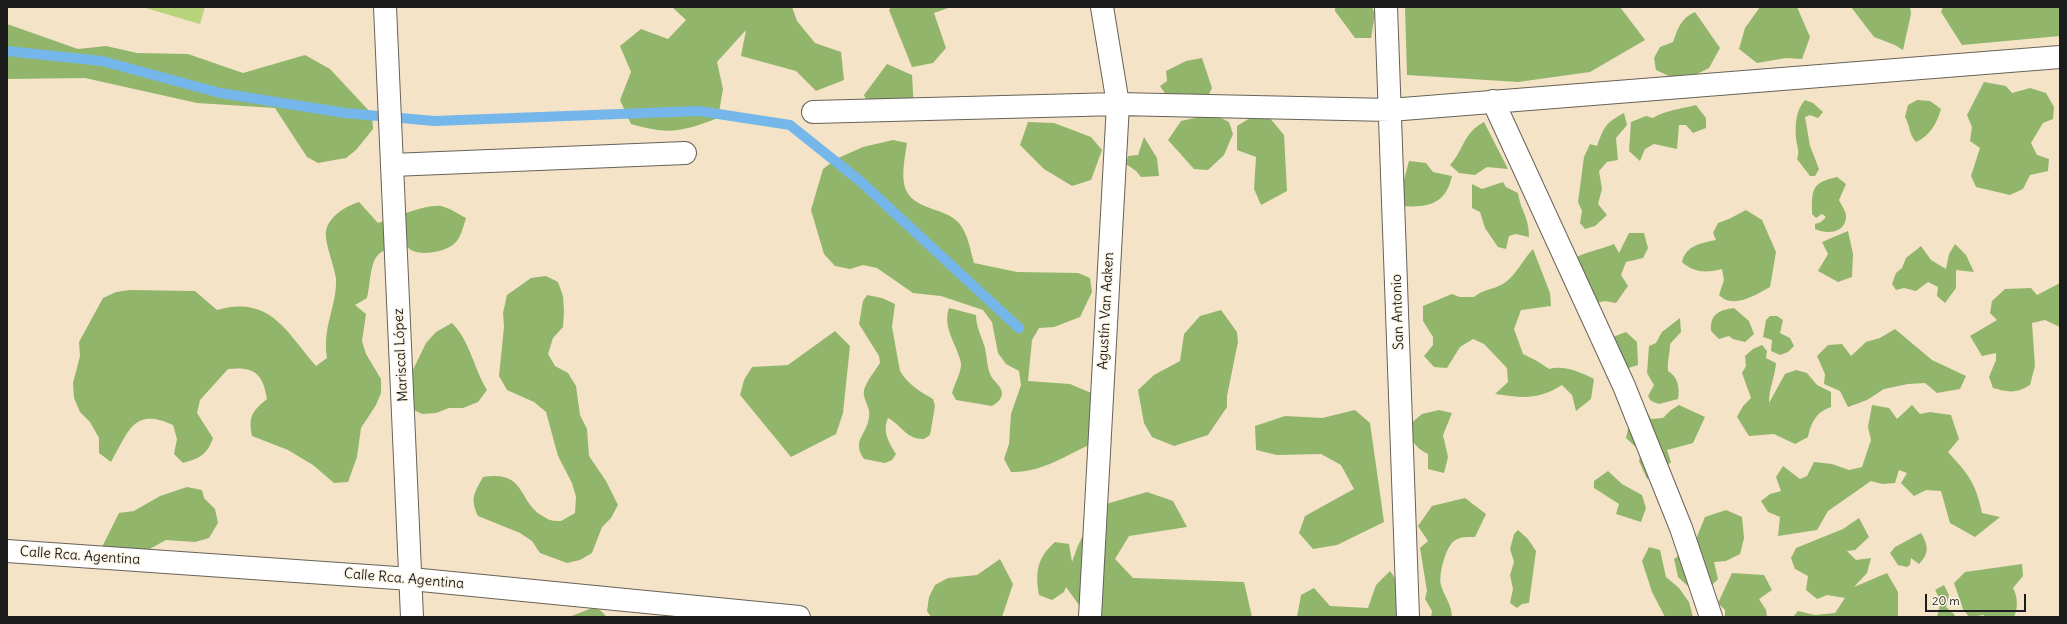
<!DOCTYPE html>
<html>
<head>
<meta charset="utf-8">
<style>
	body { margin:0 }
	#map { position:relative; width:2067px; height:624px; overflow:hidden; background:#f4e3c7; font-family:Delius,sans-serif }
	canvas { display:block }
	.frame { position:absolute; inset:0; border:8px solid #1c1c1c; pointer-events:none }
	.scale { position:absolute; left:1925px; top:594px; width:101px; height:18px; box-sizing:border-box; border:2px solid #1c1c1c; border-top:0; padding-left:5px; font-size:12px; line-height:14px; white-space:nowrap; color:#1c1c1c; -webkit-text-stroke:3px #fcf5e5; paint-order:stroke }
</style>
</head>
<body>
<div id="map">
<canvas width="2067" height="624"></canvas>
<div class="frame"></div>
<div class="scale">20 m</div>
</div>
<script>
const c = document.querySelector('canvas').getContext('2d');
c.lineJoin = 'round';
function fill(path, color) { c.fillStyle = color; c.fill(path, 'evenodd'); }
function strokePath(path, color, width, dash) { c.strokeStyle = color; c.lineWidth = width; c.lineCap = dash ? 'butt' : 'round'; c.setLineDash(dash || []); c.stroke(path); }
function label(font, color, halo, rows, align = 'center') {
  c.font = font + ' Delius,sans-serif'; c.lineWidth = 3; c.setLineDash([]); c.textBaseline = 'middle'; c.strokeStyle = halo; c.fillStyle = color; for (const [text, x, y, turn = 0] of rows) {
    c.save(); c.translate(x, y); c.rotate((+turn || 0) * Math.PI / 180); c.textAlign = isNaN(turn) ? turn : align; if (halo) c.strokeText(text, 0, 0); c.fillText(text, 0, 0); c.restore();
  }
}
const green = new Path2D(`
	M142 7H205L200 24Z`);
const forest = new Path2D(`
	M672 7H792L797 21 815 43 841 52 844 80 816 91 796 71 741 56 746 30 717 62 723 89 718 118C680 132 670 135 631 124L620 100 631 72 620 46 641 29 668 39 686 20Z
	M891 7H951L934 13 946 48 933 63 912 67 889 10Z
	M1335 7H1372L1375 14 1371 38H1355L1335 11Z
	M1405 7H1620L1645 40 1590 72 1518 82 1407 75Z
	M1760 7H1797L1810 37 1802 59 1786 58 1757 63 1739 49 1745 28Z
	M1851 7H1910L1911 14 1903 50 1895 45 1874 37Z
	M1943 7H2060V36L1962 45 1941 12Z
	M1695 12 1720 48 1709 68 1695 75 1691 74 1671 77 1656 70 1654 58 1660 47 1673 42C1678 28 1681 18 1695 12Z
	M7 24 78 49 106 46 137 53 188 54 243 73 305 55 330 69 372 114 373 129 356 150 346 158 318 163 307 157 275 108 197 103 85 78 7 79Z
	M1202 58 1212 88 1206 100 1169 99 1160 86 1167 81 1166 71 1186 61Z
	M887 64 912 75 914 110 875 118 864 95Z
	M1984 82 2006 86 2012 93 2030 88 2046 93 2054 107 2053 119 2043 123 2031 143 2037 155 2049 159 2048 171 2030 175 2023 189 2010 195 1976 187 1971 176 1980 148 1970 141 1972 127 1967 115Z
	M1805 100 1813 103 1823 112 1818 118 1810 115 1805 117 1810 146 1819 169 1815 176H1810L1797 159C1800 151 1797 147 1796 138 1795 124 1796 110 1805 100Z
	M1917 100 1930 101 1941 109C1937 123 1930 136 1916 142 1908 133 1911 128 1905 117L1908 105Z
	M1696 105 1706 118V128L1693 133 1686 125H1679L1677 149 1654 144 1645 149 1640 161 1629 151 1631 122 1646 116 1653 118C1665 110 1682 109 1696 105Z
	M1263 110 1284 135 1287 191 1261 205 1254 189 1256 157 1237 150V126Z
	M1624 113 1627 125 1616 138 1618 160 1607 162 1599 171 1602 189 1598 204 1607 215 1595 226 1585 229 1580 223 1582 211 1578 202 1584 157 1590 144 1597 146C1604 127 1605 123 1624 113Z
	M1213 114 1229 122 1233 134 1224 155 1208 170 1194 169 1168 140 1181 121Z
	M1028 122 1054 123 1091 137 1102 150 1091 180 1072 186 1044 169 1020 145Z
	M1484 122 1508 169 1487 167 1475 175 1459 173 1450 165C1464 150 1463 133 1484 122Z
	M1144 137 1157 158 1159 176 1141 177 1136 171 1126 164 1128 156 1138 155Z
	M893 140 907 143C905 157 900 179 907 192 917 210 945 208 959 223 968 234 970 249 974 263L1017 272 1078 273 1090 278 1092 292 1080 317 1054 327 1039 328 1032 340 1028 381 1070 384 1096 395 1091 444C1065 456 1040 473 1011 472L1004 459 1009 444 1011 414 1021 385 1019 371 1006 364 998 353 992 322 983 310 941 296 913 293 877 268 863 265 850 269 835 266 824 254 811 210 823 169 836 159 863 147Z
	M1409 161 1426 163 1433 172 1452 176C1446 204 1428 208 1402 206V187Z
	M1837 177 1846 184 1839 200C1841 205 1847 212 1846 218 1844 234 1826 234 1815 229V224L1821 222 1826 217 1822 214 1816 218 1812 214C1812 189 1811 183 1837 177Z
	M1503 182 1506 187 1518 193C1521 212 1529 216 1529 237L1516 234 1509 236 1506 249 1498 247 1485 228 1480 212 1472 208V184L1482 189Z
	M359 202 378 223C394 218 425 204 441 206 450 208 458 214 466 218 463 227 461 238 454 244 444 252 422 256 411 250 408 248 405 244 401 241 395 246 382 250 377 256 370 264 370 287 367 298L355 305 366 314 362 341 366 354 381 379V393L376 405 361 428 357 457 348 482 334 483 313 465 288 450 252 436C248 417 252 411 267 399 263 374 255 366 228 369L200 400 197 413 213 438C207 455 200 458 183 463L174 454 177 439 173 425C133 407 129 431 111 462L99 453V438L90 422 80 412 74 398 73 383 80 356 79 342 103 298 116 292 130 290 195 291 217 310C271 295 286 332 316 366L327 358C322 326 337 307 336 279 335 267 324 242 326 231 329 216 346 206 359 202Z
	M1746 210 1762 220 1776 252 1770 287C1757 294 1733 310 1719 295L1724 280 1722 269C1707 273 1694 273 1682 262 1686 245 1702 243 1716 240L1713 233 1718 223 1729 219Z
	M1848 231 1853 254 1852 277 1838 282 1818 271 1828 254 1822 242Z
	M1629 233H1644L1648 248 1643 258 1626 262 1621 275 1628 286 1616 303 1605 301 1591 304 1570 261C1582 252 1600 250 1614 244L1619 253Z
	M1955 244 1966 255 1974 272 1956 270V288L1945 303 1937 296 1938 287 1928 282 1916 291 1904 288 1896 290 1892 284 1896 273 1902 268 1906 258 1921 246 1931 260 1946 269 1949 254Z
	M1533 249 1550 293 1551 306 1521 310 1514 329 1523 354 1537 361 1549 369C1564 365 1580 372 1594 379L1591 399 1576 411 1572 395 1562 385C1538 400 1523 398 1495 394L1508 382 1507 368 1484 344 1473 339 1460 347 1447 368 1434 367 1424 356 1433 345V337L1423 321V306L1452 294 1460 297H1474C1485 288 1496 290 1507 281 1517 273 1524 258 1533 249Z
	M546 276 558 282 563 296 564 311 563 327 553 338 548 354 555 366 568 373 576 386 580 415 587 429 589 456 606 481 618 505 611 518 602 527 592 553 580 560 567 563 540 553 532 541 520 533 478 516C470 499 474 493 483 477 529 470 516 504 546 518 550 521 556 521 561 521L575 513 576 497 572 483 558 456 546 412 534 402 507 390 499 376 504 327 503 313 507 295 531 278Z
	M2060 283V327L2045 320 2032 323 2035 366 2030 385C2016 394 2008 392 1993 388L1989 377 1996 360V353L1982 356 1970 336 1997 320 1990 313 1992 301 2005 289 2031 288 2037 295Z
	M867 295 882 298 895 304 892 327 900 371C908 384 920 392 933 399L935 406 930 435 924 439C905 439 903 426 888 418 882 431 889 443 896 454L892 460 885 463 864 459C851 440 867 435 869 417 871 407 862 399 864 390 867 380 875 371 880 363L879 356 859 324 863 301Z
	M949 308 976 315C976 327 982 337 985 348 987 357 987 368 991 376 994 382 1002 386 1002 394 1001 400 997 403 992 406L956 400 952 393C954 385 962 371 961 363 957 344 942 328 949 308Z
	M1734 308 1749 321 1754 334 1745 342 1733 339 1729 336 1719 339 1711 331C1710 314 1719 310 1734 308Z
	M1221 310 1237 332 1238 342 1227 396V407L1208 435 1174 446 1152 437 1144 423 1138 390 1154 375 1180 361 1184 334 1200 316Z
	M1770 316H1777L1783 320 1780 333 1790 338 1794 346 1788 352 1780 355 1771 351 1772 340 1763 337 1766 320Z
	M1680 318 1681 332 1670 344C1670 353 1667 362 1668 371 1678 377 1680 388 1678 399L1659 404 1651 401 1648 396 1654 385 1647 373 1649 346 1656 343 1662 332Z
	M452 323C470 341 474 369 487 390L478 402 463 408H449L436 413 422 414 410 408 407 382 426 343 436 332Z
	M1895 329 1932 360 1966 376 1960 389 1937 393 1925 383 1908 384 1884 389 1867 400 1848 407 1840 391 1824 384 1825 374 1817 356 1828 345 1842 344 1851 356 1866 342 1880 338Z
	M835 331 850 346 843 413 836 434 791 457 740 395 744 380 752 367 788 365Z
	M1626 332 1637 342 1638 365 1619 371 1609 364 1600 362 1599 355 1613 337Z
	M1762 345 1767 351 1766 358 1776 363C1775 376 1769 389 1769 403L1785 374 1796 370 1807 373 1817 385 1831 392V407C1816 412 1811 423 1808 437L1795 444 1774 434 1749 436 1737 417 1743 406 1751 398 1742 373 1746 366 1745 356 1753 349Z
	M1679 405 1705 417 1693 443 1667 450 1671 462 1660 473 1647 479 1639 461 1641 452 1626 438 1629 425 1645 409 1651 419 1663 418 1671 410Z
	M1872 405 1889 408 1897 419 1912 405 1920 414 1930 412 1951 415 1959 439 1948 452C1968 474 1976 483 1982 513L2000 517 1975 537 1950 523 1941 491 1926 490 1914 496 1901 483 1907 473 1899 470 1895 483 1882 484 1871 481 1828 511 1817 530 1778 536 1780 517 1768 512 1761 501 1770 494 1781 491 1776 477 1783 466 1800 479 1807 476 1814 462 1832 464 1849 470 1862 467 1871 440 1868 427Z
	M1355 410 1370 423 1384 522 1337 545 1313 549 1299 533 1305 516 1354 489 1341 465 1321 454 1277 455 1256 450 1255 426 1285 416 1322 418Z
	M1439 410 1452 413 1443 435 1448 457 1444 473 1428 469V454C1414 447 1410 439 1410 424L1422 414Z
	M1608 471 1622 484 1642 495 1646 508 1641 522 1616 514 1619 504 1594 488V481Z
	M187 487 202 490 204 498 215 509 218 523 209 538 195 542 166 540 126 562 99 553 119 513 134 511 160 496Z
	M1147 492 1173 501 1187 527 1129 536 1115 559 1133 578 1244 582 1252 617H1097L1079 605 1066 587 1064 592 1052 600 1039 595C1035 572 1037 558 1055 542L1069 544 1072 562 1077 548 1096 507Z
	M1465 498 1486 514 1475 537C1469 537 1460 536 1454 541 1446 546 1438 576 1441 585 1444 596 1452 605 1452 617H1431L1432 611 1425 599 1427 591 1420 548 1428 541 1418 526 1432 506Z
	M1726 510 1742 517 1744 538 1740 554 1726 561 1714 562 1718 579 1707 590H1692L1678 577 1674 559 1694 544 1705 517Z
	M1859 518 1869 537 1855 550 1847 551 1856 560 1871 558 1867 573 1854 587 1887 573 1898 592V617H1793L1798 611 1815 615 1835 613 1845 598 1827 595 1817 599 1806 590 1808 576 1795 569 1791 558 1796 548 1843 529Z
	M1518 530 1528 539 1536 551 1529 603 1522 604 1517 608 1510 603 1513 589 1510 575 1514 562 1510 549 1514 534Z
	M1921 533C1928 545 1930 553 1919 564L1911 558 1910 565 1907 567 1898 565 1890 553 1895 547Z
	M1649 547 1660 550 1666 577 1679 588 1689 602 1693 617H1665L1652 592 1642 561Z
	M1000 559 1013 584 1002 617H931L927 611 929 597 935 585 948 578 977 575Z
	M2022 564 2023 576 2013 588C2018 597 2018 608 2014 617H1984V615L1969 617 1963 609 1954 583 1965 572Z
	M1390 571 1414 605 1408 617H1297L1301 595 1314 588 1330 606 1368 608 1376 585Z
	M1732 573 1764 575 1772 590 1759 599 1766 610 1767 617H1725V610L1718 603Z
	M1944 585 1949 595 1946 607 1954 614 1955 617H1937L1941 601 1935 590Z
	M592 608 600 610 607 617H569Z`);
const stream = new Path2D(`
	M7 51 102 61 220 93 345 113 434 121 699 111 790 125 860 181 1019 328`);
const minor = new Path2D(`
	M1386 7 1408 617
	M1493 101 1624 386 1681 528 1711 617
	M813 112 1118 104 1390 110 2060 57
	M392 165 685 153
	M7 551 411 579 799 617
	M1090 617 1118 104 1102 7`);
const tertiary = new Path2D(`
	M385 7 412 617`);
const streetNames = [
	["Agustín Van Aaken",1106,311,-87],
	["San Antonio",1398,312,-92],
	["Mariscal López",401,355,-93],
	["Calle Rca. Agentina",80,556,4],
	["Calle Rca. Agentina",404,579,5]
];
fill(green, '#b7d47b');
fill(forest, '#91b66b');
strokePath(stream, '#75b7ea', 10);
strokePath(minor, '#686258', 24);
strokePath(tertiary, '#686258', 24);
strokePath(minor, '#fff', 22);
strokePath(tertiary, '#fff', 22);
label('14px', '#1c1c1c', '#fcf5e5', streetNames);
</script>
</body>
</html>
